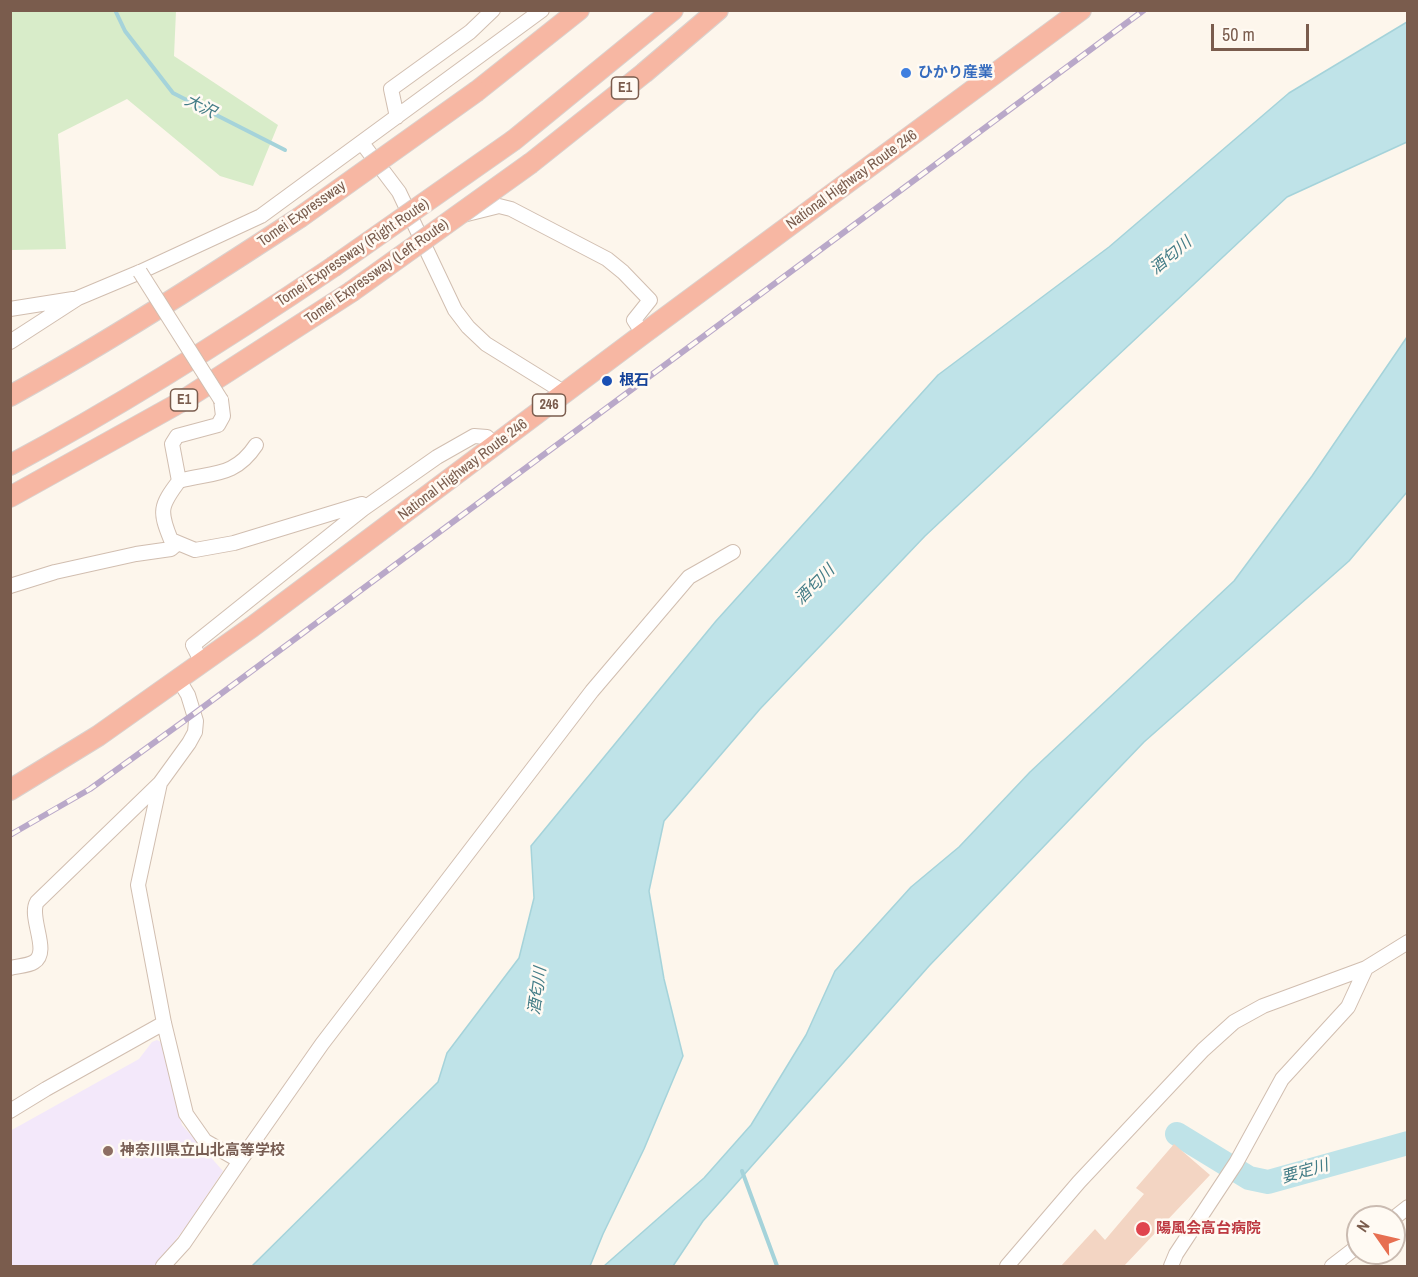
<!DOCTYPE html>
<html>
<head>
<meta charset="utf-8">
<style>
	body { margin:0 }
	#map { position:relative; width:1418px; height:1277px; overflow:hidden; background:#fdf6ec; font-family:"Archivo Narrow",sans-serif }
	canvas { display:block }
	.frame { position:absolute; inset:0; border:12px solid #7a5c4d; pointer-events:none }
	.north { position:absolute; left:1346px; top:1205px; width:60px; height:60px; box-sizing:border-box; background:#fffaf3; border:2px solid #cabbb1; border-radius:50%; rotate:304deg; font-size:16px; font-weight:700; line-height:24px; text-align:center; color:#7a5c4d }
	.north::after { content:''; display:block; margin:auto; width:21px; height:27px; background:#e76f51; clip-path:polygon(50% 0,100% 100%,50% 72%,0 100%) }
	.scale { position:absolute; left:1211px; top:24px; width:98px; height:27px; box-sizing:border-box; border:3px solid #7a5c4d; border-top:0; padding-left:8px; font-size:18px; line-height:21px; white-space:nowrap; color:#7a5c4d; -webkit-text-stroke:4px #fffaf3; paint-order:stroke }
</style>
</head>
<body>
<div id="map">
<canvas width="1418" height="1277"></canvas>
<div class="frame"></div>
<div class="north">N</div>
<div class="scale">50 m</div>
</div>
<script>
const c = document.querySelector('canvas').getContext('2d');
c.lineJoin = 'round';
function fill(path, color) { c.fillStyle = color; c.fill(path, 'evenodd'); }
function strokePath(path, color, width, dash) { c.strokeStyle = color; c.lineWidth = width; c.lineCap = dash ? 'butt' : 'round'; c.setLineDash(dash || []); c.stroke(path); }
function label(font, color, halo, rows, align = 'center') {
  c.font = font + ' "Archivo Narrow","Noto Sans JP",sans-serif'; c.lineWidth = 5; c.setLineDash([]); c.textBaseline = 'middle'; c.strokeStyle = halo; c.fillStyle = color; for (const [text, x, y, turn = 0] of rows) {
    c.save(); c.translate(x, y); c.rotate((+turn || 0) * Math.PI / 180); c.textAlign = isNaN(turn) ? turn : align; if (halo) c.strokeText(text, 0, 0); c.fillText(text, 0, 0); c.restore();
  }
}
const education = new Path2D(`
	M157 1040 161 1042 182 1125 223 1171 187 1225 156 1266H11L10 1131 139 1059 152 1042Z`);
const green = new Path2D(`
	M10 11H176L174 56 278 125 253 186 220 176 127 99 58 134 66 249 11 250Z`);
const water = new Path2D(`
	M1407 22V142L1287 197 925 536 760 709 664 821 649 891 664 979 683 1056 644 1149 603 1234 590 1266H252L438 1082 447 1053 519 958 534 898 531 846 716 621 938 375 1109 247 1289 93Z
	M1407 337V492L1349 561 1144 742 929 966 703 1221 673 1266H604L704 1178 751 1125 806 1035 835 971 911 887 959 847 1030 772 1234 581 1312 476Z`);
const stream = new Path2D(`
	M115 10 125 31 173 93 285 150
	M742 1171 777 1266`);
const river = new Path2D(`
	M1177 1134 1249 1178 1268 1182 1408 1143`);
const building = new Path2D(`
	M1174 1144 1210 1175 1124 1266H1061L1095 1229 1105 1240 1144 1194 1136 1188Z`);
const minor = new Path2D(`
	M397 117 391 89 470 32 493 10
	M362 143 399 192 455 310 468 327 486 344 565 393
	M463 215 499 206 511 209 607 259 623 272 650 300 634 320 643 334
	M10 309 73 299
	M10 342 78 298 140 272 261 216 542 10
	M256 445C235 477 213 472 179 481 160 506 159 511 171 540L195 550 234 543 362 504
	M179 481 172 444 177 436 218 425 223 416 221 400
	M10 586 55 572 136 554 171 549 178 543
	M202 663 193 645 363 509 437 457 474 436 487 437 495 446
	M160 783 138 885 164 1023 186 1114 205 1141 240 1161 322 1044 592 691 689 577 733 552
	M10 968C17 966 28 966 34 962 51 952 28 917 37 902L160 783 189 743 195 732 196 721 188 695 179 680
	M10 1111 46 1089 164 1023
	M1394 1218 1408 1207
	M163 1266 184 1243 240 1161
	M1007 1266 1079 1182 1203 1050 1234 1022 1263 1006 1366 968 1408 942
	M1171 1266 1176 1254 1236 1163 1282 1079 1348 1007 1366 968
	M1332 1266 1358 1246`);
const highway = new Path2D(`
	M477 91 579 10
	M514 140 673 10
	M531 163 644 73 718 10
	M10 396C110 341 204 280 299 218
	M10 465C122 405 228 338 333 267
	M10 497 179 403 351 292
	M10 790 98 736 252 627 643 334 1081 10`);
const rail = new Path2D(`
	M10 835 90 789 195 713 1144 10`);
const minorBridge = new Path2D(`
	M140 272 221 400`);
const highwayBridge = new Path2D(`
	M299 218 477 91
	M333 267 514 140
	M351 292 531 163`);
const markers = [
	[906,73,6,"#3f7fe0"],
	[607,381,6,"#1a4fb4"],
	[108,1151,6,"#8d6e63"],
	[1143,1229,8,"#e0444e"]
];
const shields = [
	[625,88,27],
	[184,400,27],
	[549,405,33]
];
const shieldNames = [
	["E1",625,88],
	["E1",184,400],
	["246",549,405]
];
const shopNames = [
	["ひかり産業",918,73]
];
const streetNames = [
	["National Highway Route 246",852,180,-36],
	["Tomei Expressway",302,214,-35],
	["Tomei Expressway (Right Route)",353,253,-34],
	["Tomei Expressway (Left Route)",377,272,-35],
	["National Highway Route 246",463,470,-37]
];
const transitNames = [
	["根石",619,381]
];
const educationNames = [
	["神奈川県立山北高等学校",120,1151]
];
const healthNames = [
	["陽風会高台病院",1156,1229]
];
const waterNames = [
	["大沢",200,107,27],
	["酒匂川",1171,256,-40],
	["酒匂川",815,585,-45],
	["酒匂川",538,991,-82],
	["要定川",1305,1172,-16]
];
fill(education, '#f3e8fa');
fill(green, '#d8ecc9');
fill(water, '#bfe3e8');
strokePath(water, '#a5d3da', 1.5);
strokePath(stream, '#a5d3da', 4);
strokePath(river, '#bfe3e8', 24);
fill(building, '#f3d5c3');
strokePath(minor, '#d1beb0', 16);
strokePath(highway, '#dad1cd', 22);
strokePath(minor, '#fff', 14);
strokePath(highway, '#f7b7a3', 20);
strokePath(rail, '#b9a8c9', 6);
strokePath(rail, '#fffaf3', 4, [11]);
strokePath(minorBridge, '#d1beb0', 16, []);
strokePath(highwayBridge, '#dad1cd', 22, []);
strokePath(minorBridge, '#fff', 14);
strokePath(highwayBridge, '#f7b7a3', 20);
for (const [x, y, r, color] of markers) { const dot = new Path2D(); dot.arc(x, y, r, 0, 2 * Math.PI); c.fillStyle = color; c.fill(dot); strokePath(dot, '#fffaf3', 2); }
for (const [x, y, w] of shields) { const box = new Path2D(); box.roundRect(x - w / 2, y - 11, w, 22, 4.5); c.fillStyle = '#fffaf3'; c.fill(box); strokePath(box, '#7a5c4d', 1.5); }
label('bold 14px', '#7a5c4d', null, shieldNames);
label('bold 15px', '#366cbe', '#fffaf3', shopNames, 'left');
label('15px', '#7a5c4d', '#fffaf3', streetNames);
label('bold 15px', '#164399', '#fffaf3', transitNames, 'left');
label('bold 15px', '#785e54', '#fffaf3', educationNames, 'left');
label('bold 15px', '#be3a42', '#fffaf3', healthNames, 'left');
label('italic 16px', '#437c86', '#fffaf3', waterNames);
</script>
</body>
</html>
